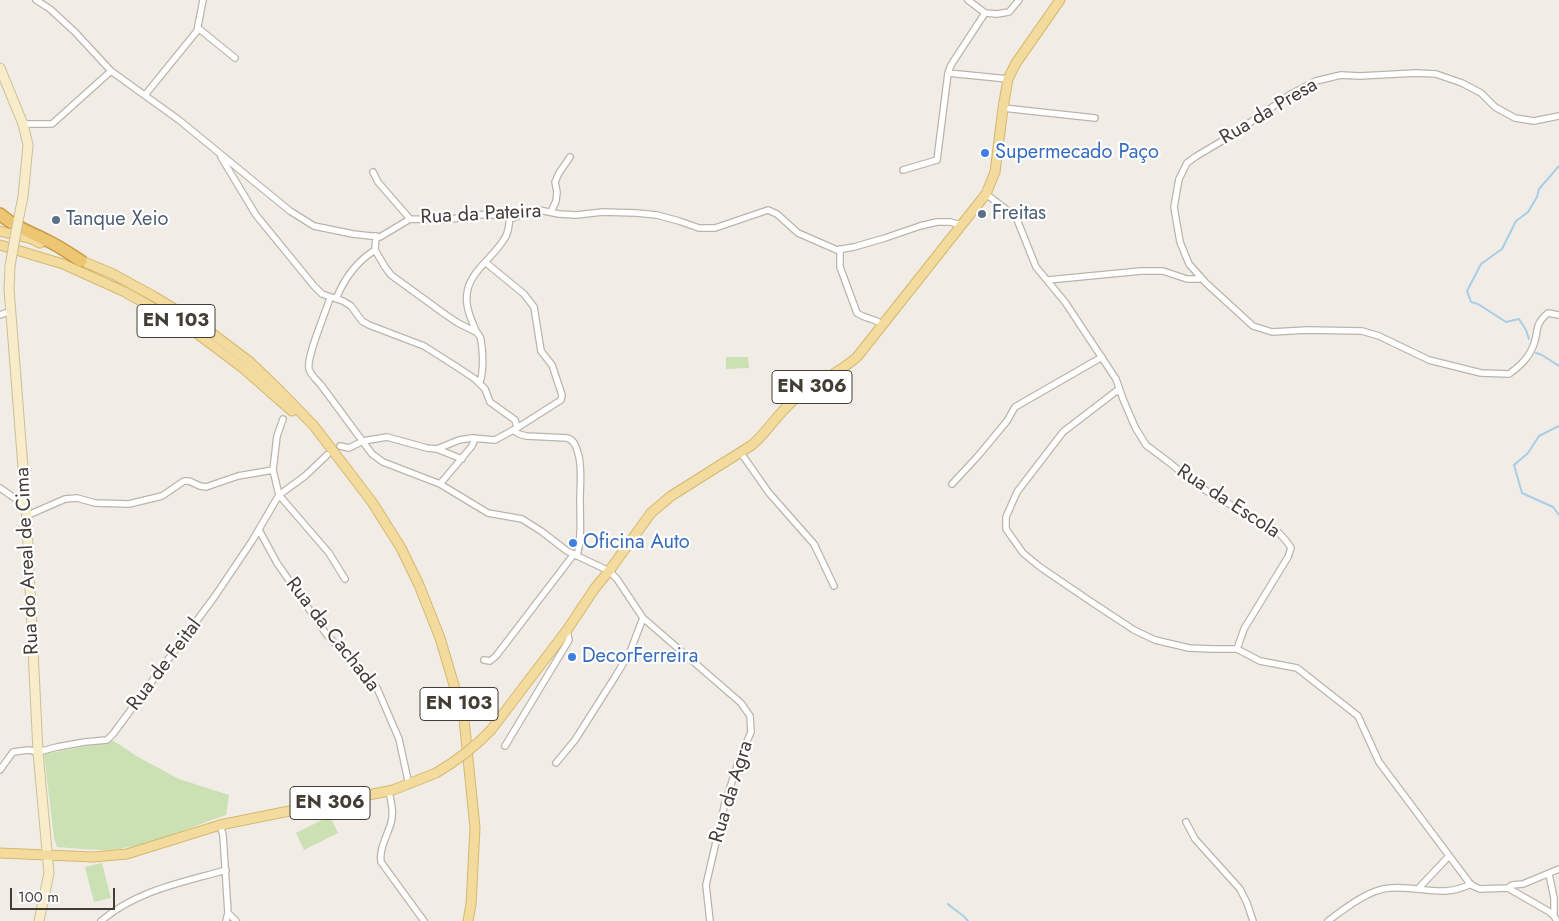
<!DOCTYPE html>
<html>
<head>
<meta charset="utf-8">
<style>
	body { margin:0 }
	#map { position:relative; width:1559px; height:921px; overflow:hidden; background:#f1ede6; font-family:Jost,sans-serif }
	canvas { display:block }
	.scale { position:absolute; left:10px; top:888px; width:105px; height:22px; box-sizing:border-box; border:2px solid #423e36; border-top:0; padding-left:6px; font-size:15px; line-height:18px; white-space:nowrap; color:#423e36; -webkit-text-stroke:4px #fff; paint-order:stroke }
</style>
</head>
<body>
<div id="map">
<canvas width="1559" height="921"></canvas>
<div class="scale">100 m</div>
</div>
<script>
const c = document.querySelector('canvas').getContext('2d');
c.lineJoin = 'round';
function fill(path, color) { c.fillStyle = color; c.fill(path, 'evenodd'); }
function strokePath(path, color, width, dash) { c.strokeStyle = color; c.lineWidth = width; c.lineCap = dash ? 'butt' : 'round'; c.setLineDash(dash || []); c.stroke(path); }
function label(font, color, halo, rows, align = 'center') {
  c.font = font + ' Jost,sans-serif'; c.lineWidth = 4.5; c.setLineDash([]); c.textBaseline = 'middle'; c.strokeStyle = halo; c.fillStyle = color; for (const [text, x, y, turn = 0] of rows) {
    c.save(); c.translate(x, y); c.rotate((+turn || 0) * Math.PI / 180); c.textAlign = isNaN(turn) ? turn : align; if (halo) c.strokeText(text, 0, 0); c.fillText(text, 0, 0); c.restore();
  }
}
const green = new Path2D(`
	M726 357H748L749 368 726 369Z
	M114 741 138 757 179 779 229 795 226 815C191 827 145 848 107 850 91 850 74 848 57 847L54 838 44 754Z
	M330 816 338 833 304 850 296 833Z
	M102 863 111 898 94 902 85 867Z`);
const stream = new Path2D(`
	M1529 339 1526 330 1519 319 1506 322 1478 304 1471 302 1467 291 1481 264 1502 249 1516 221 1528 212 1537 197 1539 189 1559 166
	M1536 353 1542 355 1559 366
	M1559 426 1539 436 1528 453 1514 465 1522 493 1553 507 1559 515
	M948 904C954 910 963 914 968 921`);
const minor = new Path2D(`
	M36 0 50 9 75 32 111 71 179 120 290 211 314 226 353 234 380 237 410 219 444 220 487 214 513 218 525 213 539 210 559 214 576 215 603 212 636 213 657 215 679 221 699 228H715L768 210 777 214 798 233 837 250 854 247 885 238 920 226 937 222H950L961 225
	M968 0 985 13 997 14 1009 12 1019 0
	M198 28 235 58
	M948 73 1008 79
	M145 95 197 31 203 0
	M1003 108 1095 118
	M1559 116 1534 121 1515 118 1495 107 1481 93 1462 83 1436 74 1416 73 1360 76 1341 75 1316 81 1291 94 1232 135 1195 157 1187 163 1179 179 1174 207 1180 242 1189 264 1206 283 1253 326 1272 332 1307 330 1362 331 1379 336 1429 360 1481 373 1509 374C1520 366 1529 358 1534 344 1539 329 1534 325 1548 313L1559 315
	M23 124H52L111 71
	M221 157 256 215 314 286 322 294 343 301 351 306 362 321 369 325 424 346 457 367 475 379 485 389 490 402 515 420 517 428
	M903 170 937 160 948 73 951 65 985 13
	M373 172 378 182 410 219
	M986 194 1016 217 1036 267 1065 302 1116 379 1123 399 1135 427 1146 445 1170 463 1198 486 1278 532C1283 537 1287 541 1291 548L1288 557 1244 629 1237 649
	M551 212 556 201 557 192 555 182 559 173 570 157
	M376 236 375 250 385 267 391 275 446 315 458 323 476 332
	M840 249V267L857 313C865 319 875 318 883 325
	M1048 280 1141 271H1163L1187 279H1202
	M330 298C326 312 306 357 309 369 311 376 317 380 321 385L372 454 383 462 440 484 488 513 522 519 541 531 567 551 609 571 617 579 643 618 741 703 750 716 751 732 739 760 725 803 706 885 710 921
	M336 299C344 279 356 262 375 250
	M0 315 11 311
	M479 383C484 376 483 351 481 341 481 337 478 334 476 331 471 319 465 306 467 294 469 271 496 256 506 236 509 230 509 223 510 217
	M1119 389 1063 432 1017 492 1006 517V529L1023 553 1040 567 1090 601 1134 630 1155 640 1189 648 1212 649H1237L1260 661 1297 668 1358 716 1379 762 1471 885 1480 889 1508 888 1548 911 1554 916 1557 921
	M283 419 277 436 273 470 279 495 329 553 345 579
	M513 430 519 434 526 436 567 438C575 440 577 449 579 457 582 471 580 486 580 501 580 519 582 538 577 556
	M340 446 349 448 363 441 387 437 427 448 437 449 459 440 472 438 495 440 517 428 561 400 562 395 552 365 541 351 534 307 524 294 485 262
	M437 449 462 459
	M741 453 769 493 814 544 834 586
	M440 484 472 446 475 438
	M952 484 978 456 1007 421 1015 407 1102 357
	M0 488 26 506
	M26 516 65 499 77 498 95 503 129 504 162 496 184 481H189L200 486 206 487 238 476 273 470
	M259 530 277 563 327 635 377 688 399 739 409 785
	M484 660 490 661 496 656 574 554
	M505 746 569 640 567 631
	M556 763 575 740 615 677 630 652 643 618
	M0 770 13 752 28 750 38 752 57 747 85 742 107 740 113 734 215 596 252 541 279 495 305 476 327 455
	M389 791C391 802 394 812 391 823 387 836 379 849 381 862L424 921
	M1186 822 1195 839 1240 889 1247 903 1253 921
	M220 825 223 835 228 913 226 921
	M1549 874 1554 898V916
	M1508 888 1512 885 1523 884 1559 869
	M1418 889 1449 856
	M228 913 236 921
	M101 921C138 890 181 883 226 870
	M1328 921C1344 909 1369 889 1390 888 1420 885 1441 899 1471 884`);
const secondary = new Path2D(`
	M0 68 23 124 28 145 23 197 18 221
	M10 266 9 289 26 506 38 752 49 873 39 921`);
const primary = new Path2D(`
	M0 231 32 239 40 243
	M0 245 63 264 125 292 195 332 243 368 292 411
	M75 258 113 274 155 297 201 325 250 362 281 392 314 426 372 502 401 548 419 585 440 638 464 719 475 828 471 904 468 921
	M491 730 567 630 595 588 609 571 651 513 671 496 752 445C768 431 778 413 794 400 814 383 838 374 857 357L986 194 995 172 1003 108 1008 79 1016 63 1060 0
	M0 853 93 857 127 854 220 825 393 790 436 773`);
const motorway = new Path2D(`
	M0 214C15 227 30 232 48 241 59 246 70 254 81 261`);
const secondaryBridge = new Path2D(`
	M10 266 18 221`);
const primaryBridge = new Path2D(`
	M436 773C458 760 474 748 491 730`);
const markers = [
	[985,153,5,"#3f7fe0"],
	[982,214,5,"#5c6f8a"],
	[56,220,5,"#5c6f8a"],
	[573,543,5,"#3f7fe0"],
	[572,657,5,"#3f7fe0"]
];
const shields = [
	[176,321,78],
	[812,387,80],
	[459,704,78],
	[330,803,80]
];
const shieldNames = [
	["EN 103",176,321],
	["EN 306",812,387],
	["EN 103",459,704],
	["EN 306",330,803]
];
const streetNames = [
	["Rua da Presa",1269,112,-31],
	["Rua da Pateira",481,215,-3],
	["Rua da Escola",1228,502,33],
	["Rua do Areal de Cima",28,561,-93],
	["Rua da Cachada",332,635,52],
	["Rua de Feital",165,665,-53],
	["Rua da Agra",732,792,-73]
];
const shopNames = [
	["Supermecado Paço",995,153],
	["Oficina Auto",583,543],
	["DecorFerreira",582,657]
];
const serviceNames = [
	["Freitas",992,214],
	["Tanque Xeio",66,220]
];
fill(green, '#cbe0b3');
strokePath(stream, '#a8cde7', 2);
strokePath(minor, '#bbb5a9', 8);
strokePath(secondary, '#cbbf9a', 11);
strokePath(primary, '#d5b86f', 11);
strokePath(motorway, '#ca9b46', 14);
strokePath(minor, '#fff', 5.5);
strokePath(secondary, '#f8edc8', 9);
strokePath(primary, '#f2db9d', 9);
strokePath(motorway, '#edc674', 11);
strokePath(secondaryBridge, '#cbbf9a', 11, []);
strokePath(primaryBridge, '#d5b86f', 11, []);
strokePath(secondaryBridge, '#f8edc8', 9);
strokePath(primaryBridge, '#f2db9d', 9);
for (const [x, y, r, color] of markers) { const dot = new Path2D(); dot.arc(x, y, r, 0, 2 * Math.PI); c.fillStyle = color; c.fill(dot); strokePath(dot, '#fff', 2); }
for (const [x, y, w] of shields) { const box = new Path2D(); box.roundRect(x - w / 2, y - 16.5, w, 33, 4); c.fillStyle = '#fff'; c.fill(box); strokePath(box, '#423e36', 1); }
label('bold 19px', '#423e36', null, shieldNames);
label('20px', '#423e36', '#fff', streetNames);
label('20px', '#366cbe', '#fff', shopNames, 'left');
label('20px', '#4e5e75', '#fff', serviceNames, 'left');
</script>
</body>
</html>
